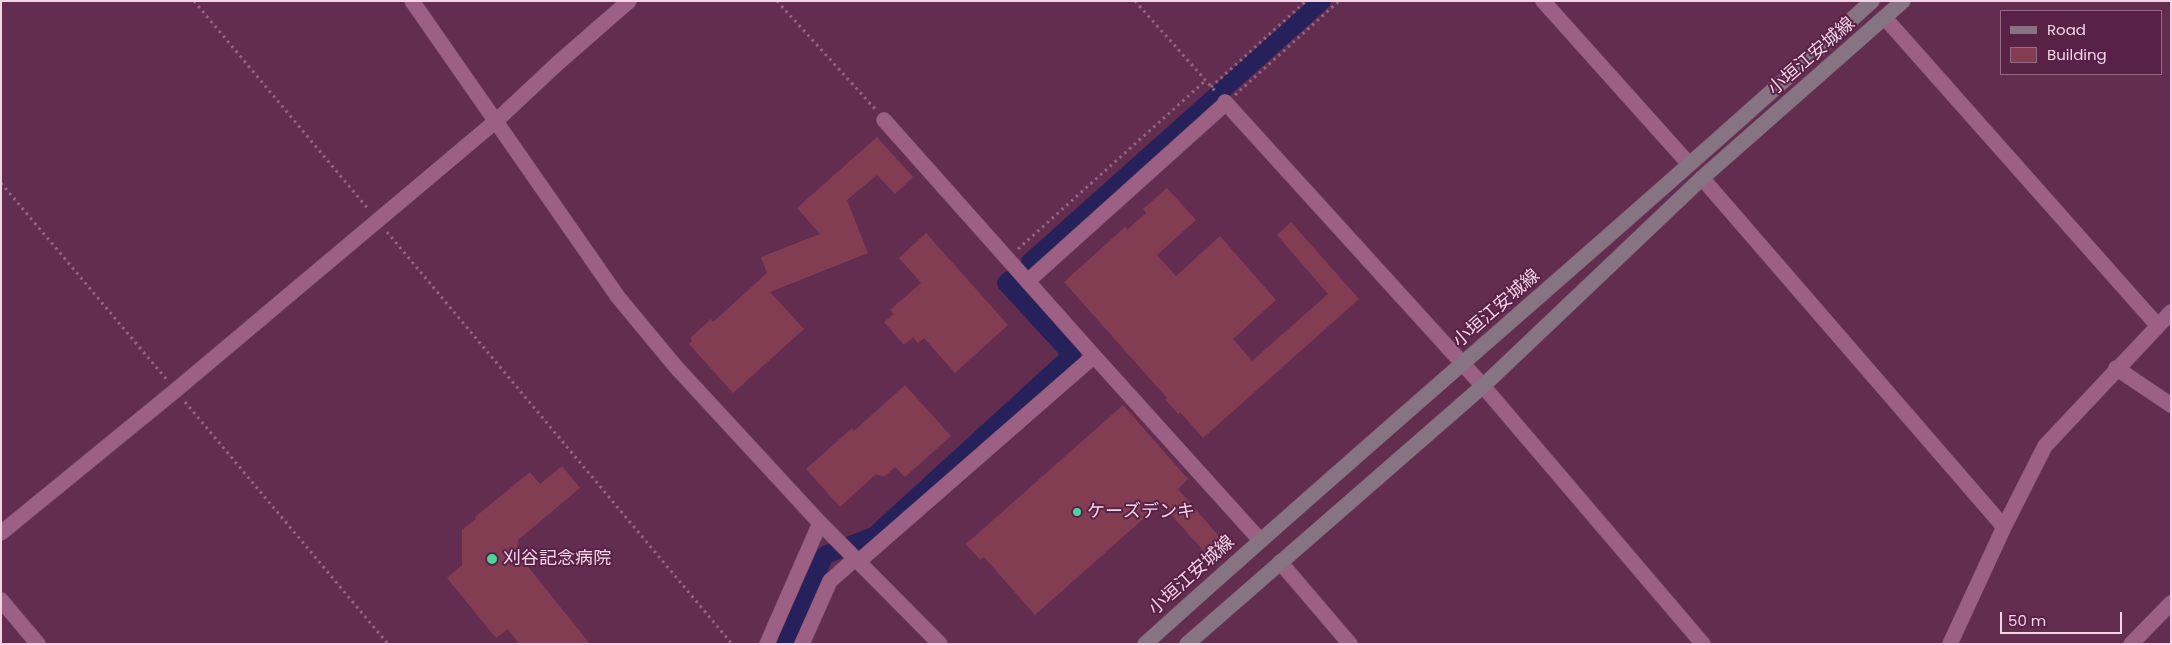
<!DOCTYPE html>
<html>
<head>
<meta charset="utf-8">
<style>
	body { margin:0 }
	#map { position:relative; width:2172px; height:645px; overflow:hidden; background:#632d50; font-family:Poppins,sans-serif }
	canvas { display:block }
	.frame { position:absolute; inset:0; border:2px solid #f5d3e7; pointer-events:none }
	.legend { position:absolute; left:2000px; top:10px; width:162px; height:65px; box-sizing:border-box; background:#572245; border:1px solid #966986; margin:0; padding:6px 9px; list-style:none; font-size:15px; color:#f5d3e7 }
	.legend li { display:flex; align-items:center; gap:10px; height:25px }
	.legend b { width:25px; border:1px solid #966986 }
	.scale { position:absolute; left:2000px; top:612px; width:122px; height:22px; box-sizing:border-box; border:2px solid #f5d3e7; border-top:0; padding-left:6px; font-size:15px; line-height:18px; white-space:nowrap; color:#f5d3e7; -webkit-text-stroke:4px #572245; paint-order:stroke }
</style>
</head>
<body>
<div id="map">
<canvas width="2172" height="645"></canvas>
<div class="frame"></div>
<ul class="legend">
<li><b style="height:6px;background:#867482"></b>Road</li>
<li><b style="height:14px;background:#833d52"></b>Building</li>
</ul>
<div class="scale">50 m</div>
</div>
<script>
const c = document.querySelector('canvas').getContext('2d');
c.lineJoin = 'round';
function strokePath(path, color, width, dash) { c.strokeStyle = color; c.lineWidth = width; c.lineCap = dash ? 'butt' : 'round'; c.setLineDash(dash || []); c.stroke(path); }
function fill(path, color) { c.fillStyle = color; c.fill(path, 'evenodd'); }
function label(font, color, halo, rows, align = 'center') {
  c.font = font + ' Poppins,"Noto Sans JP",sans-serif'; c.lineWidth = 4; c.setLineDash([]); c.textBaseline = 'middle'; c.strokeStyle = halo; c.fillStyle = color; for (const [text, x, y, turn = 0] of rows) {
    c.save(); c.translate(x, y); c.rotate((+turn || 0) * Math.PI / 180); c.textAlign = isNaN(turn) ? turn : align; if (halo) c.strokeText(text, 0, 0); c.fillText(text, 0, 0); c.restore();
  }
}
const canal = new Path2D(`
	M1030 262 1322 1
	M785 644 825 555 874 536 1072 355 1006 283 1009 280`);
const building = new Path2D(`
	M877 137 913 177 895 194 877 175 847 200 868 253 770 292 804 329 733 393 689 344 692 341 690 338 711 319 713 322 767 273 761 257 820 234 797 208Z
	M1167 188 1196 220 1157 255 1176 276 1220 236 1276 300 1233 339 1252 361 1328 294 1277 235 1291 222 1359 299 1203 438 1180 412 1178 414 1165 399 1167 398 1064 282 1125 227 1127 230 1146 213 1143 209Z
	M926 233 1008 325 955 373 924 338 918 343 913 337 904 345 884 322 894 314 890 310 921 283 899 258Z
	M905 385 951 436 905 477 895 467 884 477 876 474 840 507 806 469 852 428 854 431Z
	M1123 405 1188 479 1178 489 1223 541 1207 555 1161 503 1035 615 984 557 980 560 966 544Z
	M562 466 580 488 518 540 517 553 590 644H519L508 629 496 638 447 578 462 565V530L476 519 475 517 530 472 540 484Z`);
const path = new Path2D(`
	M194 1 369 210
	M777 1 876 110
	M1135 1 1216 92
	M1211 87 1306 1
	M1235 95 1339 1
	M1 183 167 380
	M387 232 732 644
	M1018 249 1205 81
	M185 402 388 644`);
const minor = new Path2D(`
	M1885 18 2158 326 2045 446 2004 527
	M1225 102 1483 386 1703 644
	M884 120 1094 356 1260 540
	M1702 178 2004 527 1950 644
	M1028 281 1226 103
	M2158 326 2171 312
	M2116 368 2171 405
	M858 562 1094 356
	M1280 562 1350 644
	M1 600 38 644
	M767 644 820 523
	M802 644 830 581 855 559
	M2131 644 2171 603`);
const tertiary = new Path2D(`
	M412 1 618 297 676 367 820 523 940 644
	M1543 1 1689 164
	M1 533 176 390 496 121 558 63 629 1`);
const secondary = new Path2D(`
	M1145 644C1385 427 1633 219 1872 1
	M1187 644 1483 386 1702 178 1903 1`);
const markers = [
	[1077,512,5,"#4ad49c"],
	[492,559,6,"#4ad49c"]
];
const streetNames = [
	["小垣江安城線",1812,57,-41],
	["小垣江安城線",1497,309,-41],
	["小垣江安城線",1192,576,-42]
];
const poiNames = [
	["ケーズデンキ",1087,512],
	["刈谷記念病院",503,559]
];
strokePath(canal, '#26215a', 18);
fill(building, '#833d52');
strokePath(minor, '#7a4c6a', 16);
strokePath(tertiary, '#7a4c6a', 16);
strokePath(secondary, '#7a4c6a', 16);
strokePath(path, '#946583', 3, [2.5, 4]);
strokePath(minor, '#9b6084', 15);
strokePath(tertiary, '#9b6084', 15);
strokePath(secondary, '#867482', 15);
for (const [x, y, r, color] of markers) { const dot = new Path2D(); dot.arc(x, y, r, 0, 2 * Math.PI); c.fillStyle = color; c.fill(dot); strokePath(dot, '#572245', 2); }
label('18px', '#f5d3e7', '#572245', streetNames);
label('18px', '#f5d3e7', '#572245', poiNames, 'left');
</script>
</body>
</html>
